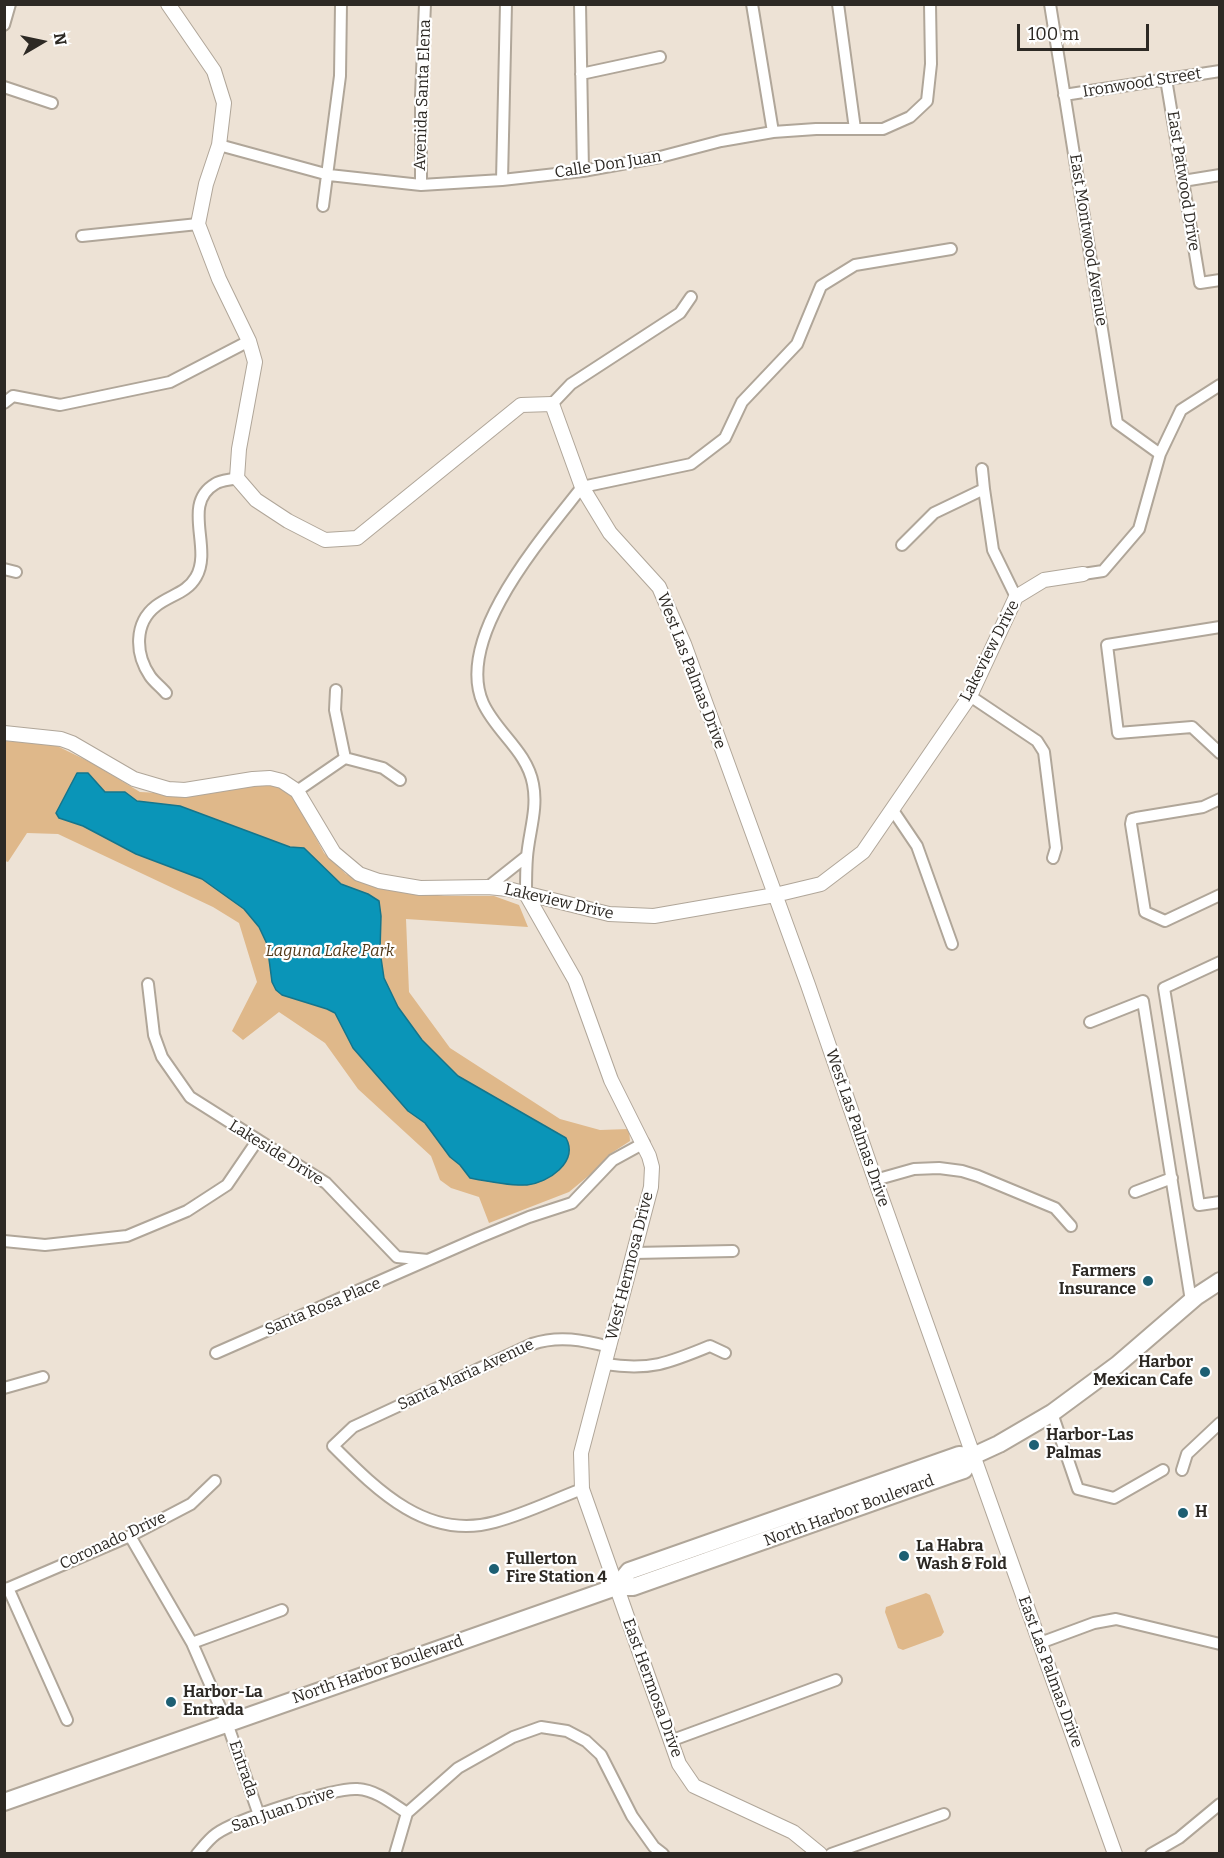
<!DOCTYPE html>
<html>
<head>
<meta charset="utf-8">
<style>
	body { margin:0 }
	#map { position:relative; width:1224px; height:1858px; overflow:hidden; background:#ede2d5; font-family:Bitter,serif }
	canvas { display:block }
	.frame { position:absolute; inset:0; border:6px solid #2d2924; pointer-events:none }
	.north { position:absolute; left:12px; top:12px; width:60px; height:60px; -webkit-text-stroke:4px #fff; paint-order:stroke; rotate:81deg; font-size:16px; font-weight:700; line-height:24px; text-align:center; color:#2d2924 }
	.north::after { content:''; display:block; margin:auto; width:21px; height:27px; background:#2d2924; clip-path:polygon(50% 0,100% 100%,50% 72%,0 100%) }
	.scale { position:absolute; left:1017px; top:24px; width:132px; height:27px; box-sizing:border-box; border:3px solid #2d2924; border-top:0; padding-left:8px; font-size:18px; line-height:21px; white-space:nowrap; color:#2d2924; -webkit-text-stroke:4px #fff; paint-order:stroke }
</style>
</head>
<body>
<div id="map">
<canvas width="1224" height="1858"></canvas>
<div class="frame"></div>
<div class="north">N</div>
<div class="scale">100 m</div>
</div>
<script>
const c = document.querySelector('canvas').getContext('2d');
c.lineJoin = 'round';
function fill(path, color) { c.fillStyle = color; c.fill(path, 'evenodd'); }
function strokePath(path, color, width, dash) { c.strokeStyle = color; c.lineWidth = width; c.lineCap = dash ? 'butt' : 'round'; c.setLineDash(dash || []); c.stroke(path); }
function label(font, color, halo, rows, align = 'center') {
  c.font = font + ' Bitter,serif'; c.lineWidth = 4.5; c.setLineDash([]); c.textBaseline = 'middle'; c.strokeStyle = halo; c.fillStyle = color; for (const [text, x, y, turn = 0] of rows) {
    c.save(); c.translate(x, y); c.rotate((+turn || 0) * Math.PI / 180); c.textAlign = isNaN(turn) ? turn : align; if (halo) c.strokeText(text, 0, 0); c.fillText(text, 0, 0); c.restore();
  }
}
const green = new Path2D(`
	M5 741 53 744 92 763 140 792 198 795 236 787 274 784 285 789 294 797 324 853 346 874 368 884 444 896H494L519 905 528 927 406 919 409 992 450 1048 560 1119 600 1130 629 1129 630 1141 610 1154 592 1173 569 1192 489 1223 479 1197 451 1188 440 1180 431 1156 358 1089 325 1043 279 1012 243 1040 232 1031 257 982 239 923 213 907 58 834 27 833 8 862 5 861Z
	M926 1593 930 1595 944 1632 941 1636 903 1650 898 1648 885 1612 886 1607Z`);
const water = new Path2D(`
	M77 773H88L105 792H125L137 801 180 806 290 847 304 848 341 884 368 894 379 901 381 916 380 951 384 978 398 1007 422 1040 458 1076 566 1138C579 1162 548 1183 527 1185 511 1186 485 1181 470 1178L460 1165 450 1157 425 1123 408 1111 353 1048 335 1013 327 1009 282 995 276 990 272 982 267 944 259 927 244 909 202 879 136 854 83 826 59 818 56 813Z`);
const minor = new Path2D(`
	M580 4 583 171
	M752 4 773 132
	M838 4 855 129
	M1050 4 1117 423 1160 454
	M4 25 10 4
	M581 74 660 57
	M1166 79 1200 283 1220 280
	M4 87 52 103
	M1064 95 1220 71
	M219 145 329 175 421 185 502 180 583 171 660 157 721 141 773 132 816 129H883L910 117 927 101 931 64 930 4
	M502 180 506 4
	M1183 181 1220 175
	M421 185V95L425 4
	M323 206 340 76 341 4
	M82 236 198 224
	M4 403 13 396 60 405 170 382 249 341
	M552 404 571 384 680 313 691 297
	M982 469 984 489
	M902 545 934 513 984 489 993 550 1016 597
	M4 569 16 572
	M1083 574 1103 571 1139 529 1160 454 1181 410 1220 385
	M1220 627 1107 645 1118 733 1192 727 1220 753
	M336 690 335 710 345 758
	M166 693C161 687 154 682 150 676 135 654 134 623 156 606 170 595 187 593 196 577 213 548 181 504 215 484 221 480 231 480 237 478
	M970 696 1037 741 1044 752 1056 848 1053 858
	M297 791 345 758 383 768 400 780
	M1220 799 1203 807 1136 818 1132 819 1131 824 1145 912 1165 921 1220 895
	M892 809 917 846 952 944
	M488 887 527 856
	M526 894C526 881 526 869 527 857 529 832 538 809 533 784 527 751 496 732 483 703 454 637 543 537 582 487L691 464 725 438 742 402 797 344 821 286 855 265 951 249
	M1220 962 1164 988 1199 1205 1220 1202
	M148 984 154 1035 162 1057 190 1097 326 1183 397 1257 428 1260
	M1090 1022 1143 1001 1191 1301
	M875 1180 914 1169 939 1168 962 1171 978 1176 1055 1208 1071 1226
	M1135 1192 1172 1178
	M4 1241 45 1245 127 1236 187 1211 227 1185 257 1141
	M634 1253 733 1251
	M216 1353 478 1238 529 1217 572 1203 613 1160 644 1143
	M605 1364C650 1371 669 1363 710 1346L725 1353
	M4 1388 43 1377
	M1052 1413 1078 1489 1114 1498 1163 1470
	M1182 1470 1187 1454 1220 1423
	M582 1489C553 1500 525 1514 495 1522 427 1541 377 1490 333 1446L353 1427 532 1344C559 1335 583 1340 610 1347
	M130 1536 192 1643 227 1723 259 1815
	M8 1588 67 1720
	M4 1590 130 1536 191 1504 215 1481
	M192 1643 282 1610
	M1040 1643 1094 1623 1116 1619 1220 1644
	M670 1741 836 1680
	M197 1854C203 1847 209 1839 216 1834 235 1820 335 1787 358 1789 376 1790 393 1804 407 1813
	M395 1854 407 1813 458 1768 513 1737 541 1727 567 1731 586 1741 601 1755 632 1816 654 1847 663 1854
	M831 1854 944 1814
	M1151 1854 1179 1838 1220 1804`);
const tertiary = new Path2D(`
	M168 4 214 71 224 103 219 145 206 184 198 224 219 279 249 341 255 362 239 449 237 478 256 500 288 521 325 540 357 538 521 405 552 404 582 487 610 533 659 587 684 644 808 985 872 1171 1115 1854
	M4 733 61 739 72 743 134 779 168 789 185 790 253 779 270 778 282 781 297 791 334 853 359 874 379 881 420 888 488 887 508 889 609 914 654 916 775 895 821 884 863 852 970 696 1016 597 1044 580 1083 574
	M526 894 575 980 611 1080 649 1156 652 1167 651 1187 581 1453 582 1489 679 1764 694 1786 793 1832 820 1854`);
const primary = new Path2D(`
	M616 1587 629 1571 959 1455 973 1456 999 1444 1052 1413 1117 1365 1197 1296 1220 1281
	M4 1802 616 1587H633L955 1473 964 1470 973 1456`);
const markers = [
	[1148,1281,6,"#1d5f73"],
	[1205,1372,6,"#1d5f73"],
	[1034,1445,6,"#1d5f73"],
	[1183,1513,6,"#1d5f73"],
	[904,1556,6,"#1d5f73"],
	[494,1569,6,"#1d5f73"],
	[171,1702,6,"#1d5f73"]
];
const streetNames = [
	["Ironwood Street",1142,83,-9],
	["Avenida Santa Elena",423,95,-88],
	["Calle Don Juan",608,165,-9],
	["East Patwood Drive",1183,181,81],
	["East Montwood Avenue",1088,240,81],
	["Lakeview Drive",990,651,-63],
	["West Las Palmas Drive",691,671,69],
	["Lakeview Drive",559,902,13],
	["West Las Palmas Drive",857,1128,71],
	["Lakeside Drive",276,1153,32],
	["West Hermosa Drive",630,1266,-76],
	["Santa Rosa Place",323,1307,-23],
	["Santa Maria Avenue",466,1375,-25],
	["North Harbor Boulevard",849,1511,-20],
	["Coronado Drive",113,1541,-25],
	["North Harbor Boulevard",378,1670,-19],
	["East Las Palmas Drive",1050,1672,70],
	["East Hermosa Drive",652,1688,70],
	["Entrada",243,1769,71],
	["San Juan Drive",283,1810,-19]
];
const parkNames = [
	["Laguna Lake Park",330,952]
];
const poiNames = [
	["Farmers",1136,1272,"right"],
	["Insurance",1136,1290,"right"],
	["Harbor",1193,1363,"right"],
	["Mexican Cafe",1193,1381,"right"],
	["Harbor-Las",1046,1436],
	["Palmas",1046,1454],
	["H",1195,1513],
	["La Habra",916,1547],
	["Wash & Fold",916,1565],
	["Fullerton",506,1560],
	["Fire Station 4",506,1578],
	["Harbor-La",183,1693],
	["Entrada",183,1711]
];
fill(green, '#dfb88a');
fill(water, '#0a95b8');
strokePath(water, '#14758c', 1.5);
strokePath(minor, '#b0a699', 14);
strokePath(tertiary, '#b0a699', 16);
strokePath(primary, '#b0a699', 20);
strokePath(minor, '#fff', 10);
strokePath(tertiary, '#fff', 14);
strokePath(primary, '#fff', 16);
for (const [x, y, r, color] of markers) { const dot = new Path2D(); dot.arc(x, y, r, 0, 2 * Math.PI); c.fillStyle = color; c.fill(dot); strokePath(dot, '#fff', 2); }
label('16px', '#2d2924', '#fff', streetNames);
label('italic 16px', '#523a1a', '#fff', parkNames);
label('bold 16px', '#2d2924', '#fff', poiNames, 'left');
</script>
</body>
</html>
